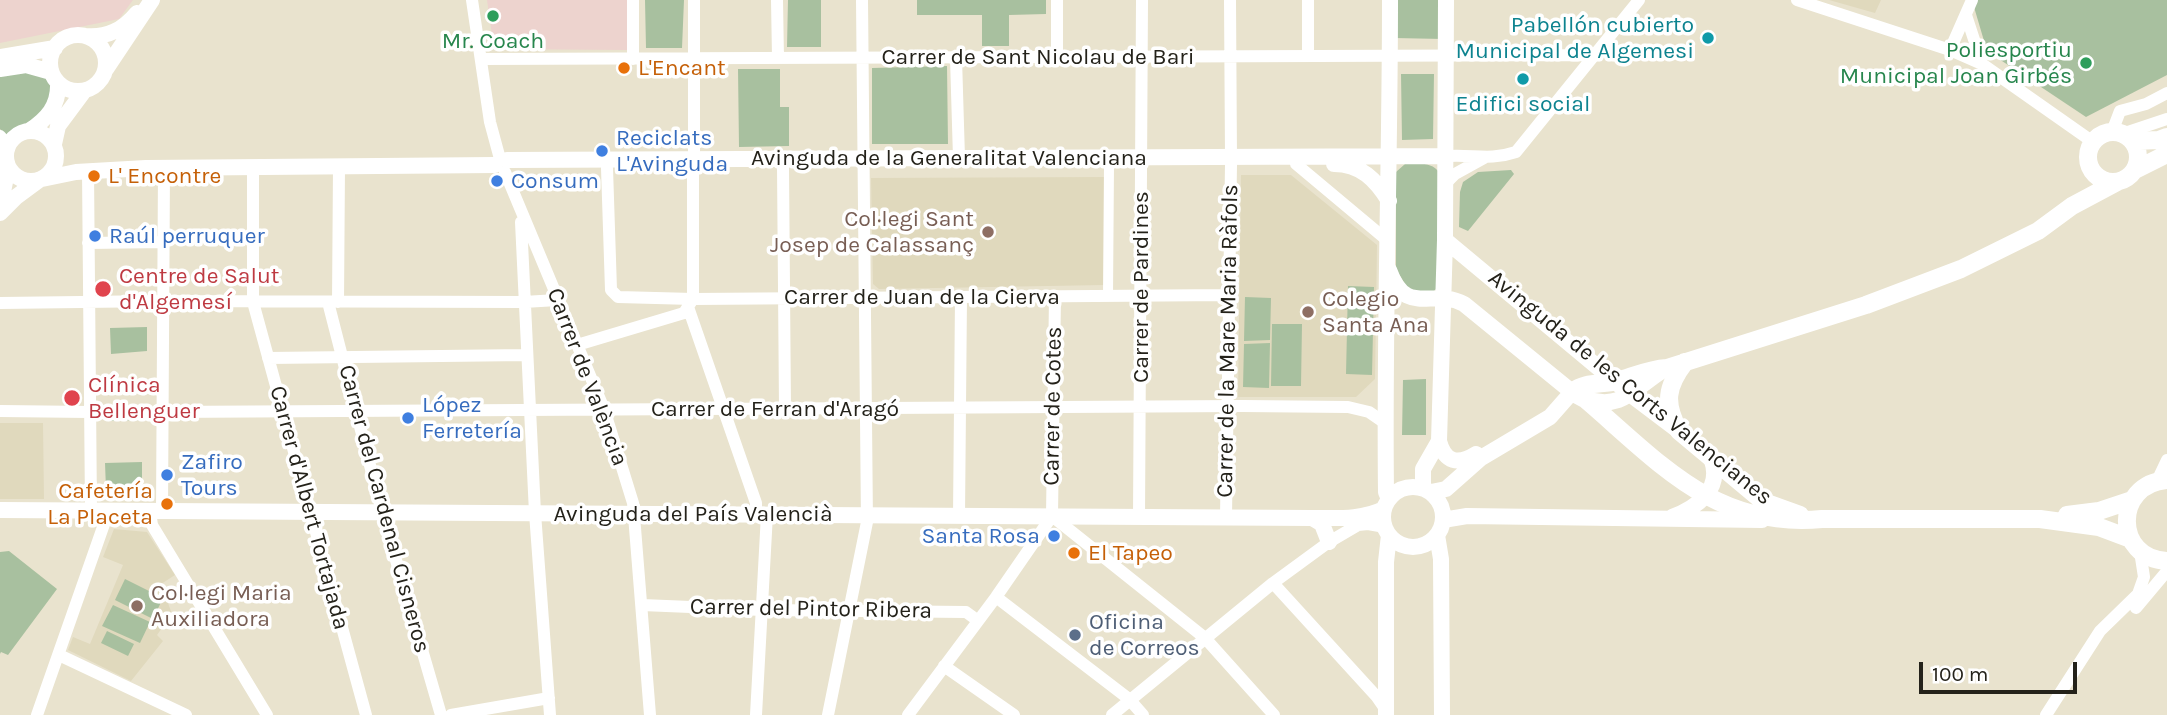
<!DOCTYPE html>
<html>
<head>
<meta charset="utf-8">
<style>
	body { margin:0 }
	#map { position:relative; width:2167px; height:715px; overflow:hidden; background:#e9e3ce; font-family:Karla,sans-serif }
	canvas { display:block }
	.scale { position:absolute; left:1919px; top:662px; width:158px; height:32px; box-sizing:border-box; border:4px solid #24221a; border-top:0; padding-left:9px; font-size:21px; line-height:24px; white-space:nowrap; color:#24221a; -webkit-text-stroke:5px #fff; paint-order:stroke }
</style>
</head>
<body>
<div id="map">
<canvas width="2167" height="715"></canvas>
<div class="scale">100 m</div>
</div>
<script>
const c = document.querySelector('canvas').getContext('2d');
c.lineJoin = 'round';
function fill(path, color) { c.fillStyle = color; c.fill(path, 'evenodd'); }
function strokePath(path, color, width, dash) { c.strokeStyle = color; c.lineWidth = width; c.lineCap = dash ? 'butt' : 'round'; c.setLineDash(dash || []); c.stroke(path); }
function label(font, color, halo, rows, align = 'center') {
  c.font = font + ' Karla,sans-serif'; c.lineWidth = 7; c.setLineDash([]); c.textBaseline = 'middle'; c.strokeStyle = halo; c.fillStyle = color; for (const [text, x, y, turn = 0] of rows) {
    c.save(); c.translate(x, y); c.rotate((+turn || 0) * Math.PI / 180); c.textAlign = isNaN(turn) ? turn : align; if (halo) c.strokeText(text, 0, 0); c.fillText(text, 0, 0); c.restore();
  }
}
const industrial = new Path2D(`
	M0 0H133L119 19 0 43Z
	M487 0H627V50L494 49Z`);
const built = new Path2D(`
	M1829 0H1881L1875 13Z
	M1241 175H1291L1377 245 1375 379 1356 397H1238Z
	M1104 177V285L879 289 873 284 871 178Z
	M0 423H43L44 499H0Z
	M114 529 147 532 175 575 161 584 172 614 157 635 163 641 131 681 68 650 73 637 90 644 123 565 103 557Z`);
const green = new Path2D(`
	M645 0H684L682 48H646Z
	M788 0H821V47H787Z
	M917 0H1046V14L1009 15V46H982V15H917Z
	M1394 0H1443V39L1394 38Z
	M1977 0H2167V75L2086 117 1987 51 1974 7Z
	M947 66 948 144H872V68Z
	M738 69H780V107H789V146L739 147Z
	M21 71 45 77 52 88C51 93 50 101 48 105 41 120 18 125 6 135L0 129V75Z
	M1401 74H1434L1433 139 1402 140Z
	M1405 164C1419 164 1431 161 1440 173L1437 288 1433 292 1409 291 1396 269V172Z
	M1511 170 1514 174 1468 231 1459 227 1460 192 1463 182 1478 172Z
	M1348 286 1374 287 1372 375 1346 374Z
	M1245 297 1271 298 1270 340 1244 341Z
	M1272 324H1302L1301 386H1271Z
	M147 327V351L111 354 110 328Z
	M1270 343 1269 388 1243 387 1244 344Z
	M1426 379V435H1402L1403 380Z
	M143 405V420L109 421V406Z
	M142 462V486L106 489 105 463Z
	M9 551 57 589 8 655 1 652 0 654V552Z
	M125 579 163 598 153 619 115 600Z
	M113 605 150 622 140 643 102 626Z
	M107 631 134 644 128 656 101 643Z`);
const pedestrian = new Path2D(`
	M1108 296 1109 165`);
const minor = new Path2D(`
	M472 0 490 122 500 159
	M633 0V59
	M694 0V160
	M777 0 778 58
	M1230 0 1231 157
	M1797 0 1950 50 1982 64 2093 142
	M1966 15 1982 64
	M1950 50 1972 0
	M1308 56V0
	M1057 57V0
	M956 58 959 158
	M481 59 1595 55
	M2112 132 2120 111 2146 104 2167 93
	M2122 134 2167 119
	M0 136 8 145
	M1447 156C1473 154 1489 161 1516 152L1639 0
	M1296 164 1388 241
	M253 167V302L366 715
	M783 167 785 409
	M607 168 611 290 618 297 693 299 1229 295
	M88 171 91 510
	M505 172 604 409 633 503 650 715
	M1446 183 1455 174 1484 158
	M521 222 535 513 550 715
	M88 243 165 242
	M693 299V167
	M328 302 382 512 441 715
	M338 302 339 167
	M0 303 163 301 524 302 557 300
	M688 307 756 503V514
	M577 345 684 313 691 302
	M268 358 527 355
	M0 411 90 412
	M162 412 1242 406 1348 407 1369 412 1385 423
	M2157 481 2167 460
	M150 511 152 525 267 715
	M162 511 164 168
	M959 516 961 297
	M1052 516 1205 638 1274 715
	M1052 516 1055 296
	M1139 517 1142 0
	M1226 517 1231 164
	M1273 583 1377 697 1386 710
	M996 597 1129 699 1143 715
	M642 605 763 610 966 612 977 620
	M2136 608 2167 571
	M59 655 186 715
	M944 666 1014 715
	M37 715 109 510
	M451 715 549 698
	M756 715 767 514
	M828 715 867 522 862 0
	M908 715 996 597 1052 516
	M1112 715 1273 583 1329 542 1358 525 1368 524 1385 527
	M2046 715 2100 631 2138 594 2144 577 2140 551`);
const tertiary = new Path2D(`
	M50 63a28 28 0 1 1 56 0a28 28 0 1 1-56 0Z
	M85 36C107 38 123 30 137 13
	M0 57 55 48
	M0 69 26 65 51 72
	M106 69 152 0
	M6 156a25 25 0 1 1 50 0a25 25 0 1 1-50 0Z
	M29 131C47 119 59 106 58 83
	M54 144 58 126 84 91
	M507 160 1447 156
	M1334 164C1361 164 1376 180 1389 201
	M42 179 76 172 146 168 495 165
	M0 207 8 167
	M0 213 16 197 39 180
	M1445 240 1630 394 1679 431
	M1389 270C1406 318 1432 287 1464 304L1572 392 1550 417 1481 458 1446 489 1431 492
	M1585 399C1625 411 1634 387 1665 369
	M1439 441C1445 463 1458 465 1476 454
	M1383 517a30 30 0 1 1 60 0a30 30 0 1 1-60 0Z
	M1423 488V469L1439 441 1445 240 1446 0
	M1389 499 1386 492C1384 328 1390 164 1390 0
	M0 510 1312 518C1337 518 1362 520 1384 509
	M1672 517C1696 508 1722 490 1712 461
	M1312 518 1322 524 1329 542
	M1443 520 1467 516 1762 520
	M1437 535 1441 559 1442 715
	M1386 715V562L1389 535`);
const secondary = new Path2D(`
	M2088 157a25 25 0 1 1 50 0a25 25 0 1 1-50 0Z
	M2133 141 2159 140 2167 137
	M2135 170 2167 154
	M2117 182 2072 206 2038 231 1961 269 1866 305 1667 368C1649 369 1634 376 1617 381 1601 385 1586 381 1572 392L1585 399C1660 463 1715 529 1822 519H2040L2099 527 2131 539
	M1685 362C1666 387 1664 403 1679 431L1764 502 1800 515
	M2167 480C2113 484 2114 559 2167 561
	M2067 515 2099 511 2132 500`);
const markers = [
	[493,16,7,"#2e9e5b"],
	[1708,38,7,"#0f9aa8"],
	[2086,63,7,"#2e9e5b"],
	[624,68,7,"#e8710a"],
	[1523,79,7,"#0f9aa8"],
	[602,151,7,"#3f7fe0"],
	[94,176,7,"#e8710a"],
	[497,181,7,"#3f7fe0"],
	[988,232,7,"#8d6e63"],
	[95,236,7,"#3f7fe0"],
	[103,289,9,"#e0444e"],
	[1308,312,7,"#8d6e63"],
	[72,398,9,"#e0444e"],
	[408,418,7,"#3f7fe0"],
	[167,475,7,"#3f7fe0"],
	[167,504,7,"#e8710a"],
	[1054,536,7,"#3f7fe0"],
	[1074,553,7,"#e8710a"],
	[137,606,7,"#8d6e63"],
	[1075,635,7,"#5c6f8a"]
];
const cultureNames = [
	["Pabellón cubierto",1694,25],
	["Municipal de Algemesi",1694,51],
	["Edifici social",1523,104,"center"]
];
const leisureNames = [
	["Mr. Coach",493,41],
	["Poliesportiu",2072,50,"right"],
	["Municipal Joan Girbés",2072,76,"right"]
];
const streetNames = [
	["Carrer de Sant Nicolau de Bari",1038,57],
	["Avinguda de la Generalitat Valenciana",949,158],
	["Carrer de Pardines",1141,287,-90],
	["Carrer de Juan de la Cierva",922,297],
	["Carrer de la Mare Maria Ràfols",1228,341,-89],
	["Carrer de València",587,377,69],
	["Avinguda de les Corts Valencianes",1630,388,39],
	["Carrer de Cotes",1053,406,-89],
	["Carrer de Ferran d'Aragó",775,409],
	["Carrer d'Albert Tortajada",309,508,75],
	["Carrer del Cardenal Cisneros",384,509,75],
	["Avinguda del País Valencià",693,514],
	["Carrer del Pintor Ribera",811,609,1]
];
const foodNames = [
	["L'Encant",638,68],
	["L' Encontre",108,176],
	["Cafetería",153,491,"right"],
	["La Placeta",153,517,"right"],
	["El Tapeo",1088,553]
];
const shopNames = [
	["Reciclats",616,138],
	["L'Avinguda",616,164],
	["Consum",511,181],
	["Raúl perruquer",109,236],
	["López",422,405],
	["Ferretería",422,431],
	["Zafiro",181,462],
	["Tours",181,488],
	["Santa Rosa",1040,536,"right"]
];
const educationNames = [
	["Col·legi Sant",974,219,"right"],
	["Josep de Calassanç",974,245,"right"],
	["Colegio",1322,299],
	["Santa Ana",1322,325],
	["Col·legi Maria",151,593],
	["Auxiliadora",151,619]
];
const healthNames = [
	["Centre de Salut",119,276],
	["d'Algemesí",119,302],
	["Clínica",88,385],
	["Bellenguer",88,411]
];
const serviceNames = [
	["Oficina",1089,622],
	["de Correos",1089,648]
];
fill(industrial, '#edd3ce');
fill(built, '#e0d9bd');
fill(green, '#a8c09f');
strokePath(pedestrian, '#fff', 10);
strokePath(minor, '#fff', 12);
strokePath(tertiary, '#fff', 16);
strokePath(secondary, '#fff', 18);
for (const [x, y, r, color] of markers) { const dot = new Path2D(); dot.arc(x, y, r, 0, 2 * Math.PI); c.fillStyle = color; c.fill(dot); strokePath(dot, '#fff', 2.5); }
label('23px', '#0d838f', '#fff', cultureNames, 'right');
label('23px', '#27864d', '#fff', leisureNames);
label('23px', '#24221a', '#fff', streetNames);
label('23px', '#c56008', '#fff', foodNames, 'left');
label('23px', '#366cbe', '#fff', shopNames, 'left');
label('23px', '#785e54', '#fff', educationNames, 'left');
label('23px', '#be3a42', '#fff', healthNames, 'left');
label('23px', '#4e5e75', '#fff', serviceNames, 'left');
</script>
</body>
</html>
